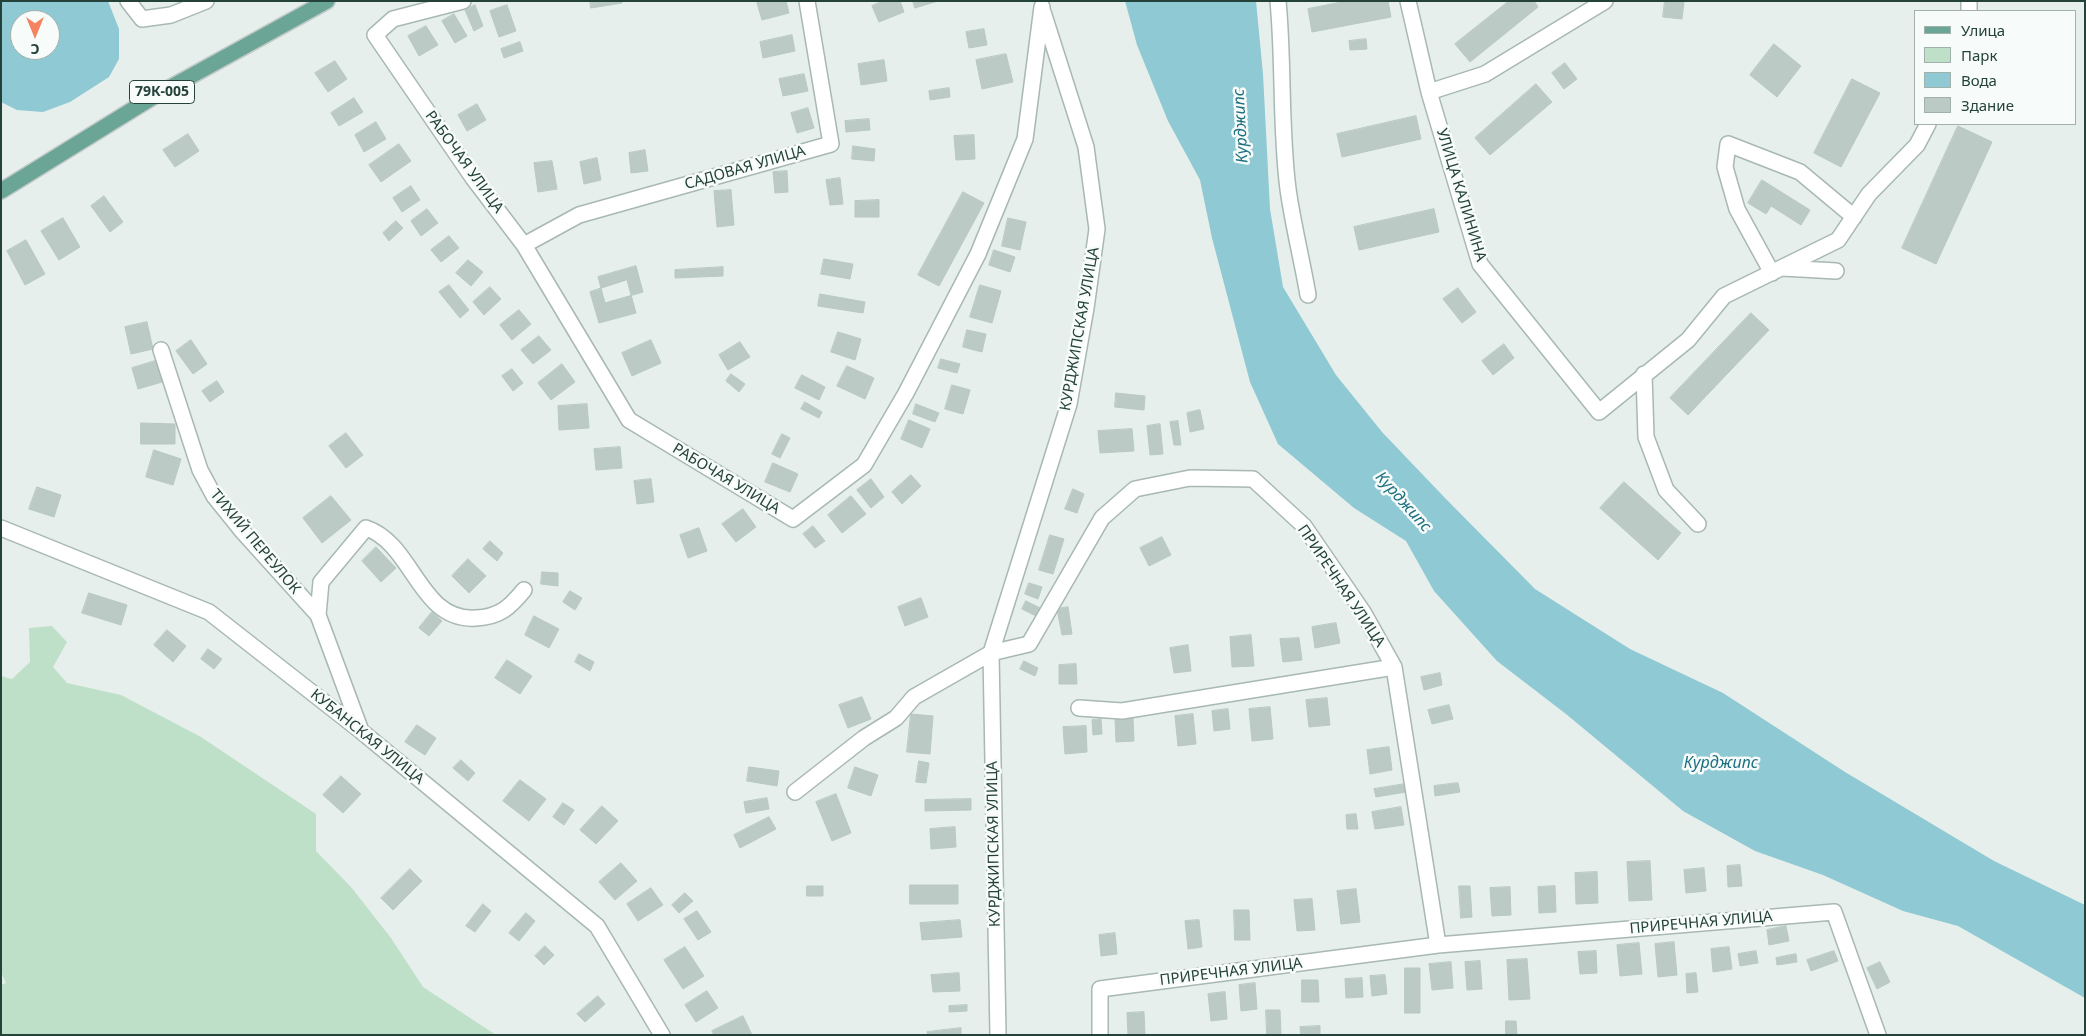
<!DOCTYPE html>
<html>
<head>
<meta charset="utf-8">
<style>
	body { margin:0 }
	#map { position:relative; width:2086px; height:1036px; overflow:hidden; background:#e6efeb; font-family:"Noto Sans",sans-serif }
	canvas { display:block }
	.frame { position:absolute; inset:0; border:2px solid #24423a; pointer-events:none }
	.legend { position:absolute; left:1914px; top:10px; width:162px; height:115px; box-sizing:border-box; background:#f7fbf9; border:1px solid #a3b1ad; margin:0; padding:6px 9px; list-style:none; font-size:15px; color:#24423a }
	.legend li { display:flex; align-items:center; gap:10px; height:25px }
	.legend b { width:25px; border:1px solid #a3b1ad }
	.north { position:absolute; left:10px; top:10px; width:50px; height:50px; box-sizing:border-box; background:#f7fbf9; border:1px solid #a3b1ad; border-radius:50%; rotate:180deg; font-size:14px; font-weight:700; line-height:20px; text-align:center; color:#24423a }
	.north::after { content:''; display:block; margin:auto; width:18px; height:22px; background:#f4845f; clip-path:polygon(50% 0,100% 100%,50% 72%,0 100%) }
</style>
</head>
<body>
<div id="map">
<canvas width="2086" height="1036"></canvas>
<div class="frame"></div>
<ul class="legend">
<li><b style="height:6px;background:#6aa596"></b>Улица</li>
<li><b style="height:14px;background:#bfe0c8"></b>Парк</li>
<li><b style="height:14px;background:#8ec9d4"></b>Вода</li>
<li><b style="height:14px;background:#bbcac4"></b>Здание</li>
</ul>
<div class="north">С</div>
</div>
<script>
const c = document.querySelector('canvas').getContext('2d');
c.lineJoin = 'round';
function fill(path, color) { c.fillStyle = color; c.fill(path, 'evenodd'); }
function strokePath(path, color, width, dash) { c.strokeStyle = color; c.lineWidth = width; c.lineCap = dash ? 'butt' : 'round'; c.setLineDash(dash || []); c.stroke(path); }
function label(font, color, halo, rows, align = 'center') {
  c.font = font + ' "Noto Sans",sans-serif'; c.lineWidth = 5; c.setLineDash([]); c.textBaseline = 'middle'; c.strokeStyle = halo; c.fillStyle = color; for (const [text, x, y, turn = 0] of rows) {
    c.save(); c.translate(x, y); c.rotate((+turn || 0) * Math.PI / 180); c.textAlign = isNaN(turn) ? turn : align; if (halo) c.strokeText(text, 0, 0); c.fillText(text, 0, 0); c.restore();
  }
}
const green = new Path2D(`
	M52 626 67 642 53 667 67 683 121 695 201 737 316 814V851L351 887 391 938 423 987 496 1035H1V985L6 983 1 972V676L12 679 30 662 29 628Z`);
const water = new Path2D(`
	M1 1H108L119 29V59L109 77 70 102 43 112 17 110 1 102ZM20 20H50V50H20Z
	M1125 1H1256L1263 74 1270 209 1283 287 1336 375 1382 432 1445 498 1535 589 1630 649 1723 693 1845 772 1994 861 2085 905V998L1958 926 1903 911 1823 875 1755 851 1683 811 1566 714 1497 661 1434 591 1406 541 1354 508 1278 444 1250 382 1212 238 1200 180 1168 121 1137 45Z`);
const building = new Path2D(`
	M590 1H622V3L591 8Z
	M764 1H786L789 13 762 20 757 3Z
	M883 1H900L904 12 879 22 872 6Z
	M913 1H938L915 8Z
	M1347 1H1388L1391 17 1312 32 1308 9Z
	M1509 1H1534L1538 7 1470 62 1455 44Z
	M1665 1 1684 2 1682 19 1663 17Z
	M475 5 483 26 474 31 465 10Z
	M507 5 516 31 499 37 490 11Z
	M454 14 467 36 455 43 442 21Z
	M426 26 438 45 419 56 408 36Z
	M984 29 987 45 969 48 966 32Z
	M792 35 795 51 763 58 760 42Z
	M1366 39 1367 49 1350 50 1349 41Z
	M520 42 523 51 504 58 501 49Z
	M1774 44 1801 66 1777 97 1750 75Z
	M1006 54 1013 82 982 89 976 60Z
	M884 60 887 81 861 85 858 64Z
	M335 61 347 79 328 92 315 73Z
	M1565 63 1577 79 1564 89 1552 73Z
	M804 74 808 91 783 96 779 79Z
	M1852 79 1880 93 1841 167 1814 153Z
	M1536 84 1552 102 1490 155 1475 138Z
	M949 88 950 97 930 100 929 91Z
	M354 98 363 112 339 126 331 113Z
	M477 104 486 120 467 131 458 115Z
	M808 108 814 128 797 133 791 113Z
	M1416 116 1421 139 1342 157 1337 134Z
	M869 119 870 130 846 132 845 121Z
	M376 122 386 139 364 152 355 135Z
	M1958 126 1992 142 1936 264 1902 248Z
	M188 134 199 151 175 167 163 150Z
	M974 135 975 159 956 160 954 136Z
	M399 144 411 161 381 182 369 165Z
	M853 146 875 149 874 161 852 159Z
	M645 150 648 171 631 173 629 153Z
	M597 158 601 180 584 184 580 162Z
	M552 161 557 189 538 192 534 163Z
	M787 171 788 192 775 193 773 172Z
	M840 178 843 204 830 205 826 180Z
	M1762 180 1810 210 1801 225 1771 206 1766 214 1748 203Z
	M411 186 420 200 402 212 393 198Z
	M731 190 734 225 717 227 714 191Z
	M963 192 984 203 939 286 918 275Z
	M104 196 123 222 110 232 91 206Z
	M879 200V217H855V201Z
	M427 209 438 223 421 236 411 221Z
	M1434 209 1439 232 1359 250 1354 227Z
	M63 218 80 247 59 260 41 231Z
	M1008 218 1026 222 1020 250 1002 246Z
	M396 221 403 228 389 241 383 233Z
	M449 236 459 248 441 262 431 250Z
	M26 240 45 274 25 285 7 251Z
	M994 250 1015 257 1010 272 989 265Z
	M824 259 853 264 850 279 821 274Z
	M468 260 483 272 471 286 456 273Z
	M636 266 643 292 605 303 598 277Z
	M723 267V276L675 278V270Z
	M627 280 636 313 599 323 590 292Z
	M449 285 469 310 460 318 439 292Z
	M980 285 1001 291 992 323 970 317Z
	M490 287 501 299 484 315 473 302Z
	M1458 288 1476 312 1462 323 1443 299Z
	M820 294 865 302 863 313 818 306Z
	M519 310 531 324 512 340 500 325Z
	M1751 313 1769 330 1688 415 1670 398Z
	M147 322 153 349 131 354 125 327Z
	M967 330 986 334 982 352 963 347Z
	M838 332 861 339 855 360 831 352Z
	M539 336 551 350 533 364 521 350Z
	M191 340 207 364 193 374 176 351Z
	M651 340 661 363 632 376 622 353Z
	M740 342 750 357 728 370 719 355Z
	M1504 344 1514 358 1493 375 1482 361Z
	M941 359 960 364 957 373 938 368Z
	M155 361 162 382 138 389 132 368Z
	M562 364 575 382 551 400 538 383Z
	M847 366 874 378 865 399 837 386Z
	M512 369 523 383 513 391 502 376Z
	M731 374 745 384 739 392 726 381Z
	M802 375 825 387 819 400 795 388Z
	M217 381 224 392 210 402 202 391Z
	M952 385 970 390 963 414 945 409Z
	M1116 393 1145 396 1144 410 1115 407Z
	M805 402 822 412 819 418 801 409Z
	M587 404 589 428 559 430 558 406Z
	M916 404 939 413 935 422 913 414Z
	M1200 410 1204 429 1190 432 1187 413Z
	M909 420 930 429 922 448 901 439Z
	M1178 421 1181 445H1174L1170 422Z
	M141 423 175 424V444H141Z
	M1160 424 1163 454 1150 455 1147 426Z
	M1132 429 1134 451 1100 453 1098 431Z
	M346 433 363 455 346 468 329 446Z
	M782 434 790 438 780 458 772 454Z
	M620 447 622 468 596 470 594 449Z
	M154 450 181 459 173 485 146 477Z
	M773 463 798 474 790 492 765 482Z
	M911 475 921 486 902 504 892 492Z
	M651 479 654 502 637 504 634 481Z
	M871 479 884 497 871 508 857 490Z
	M1624 482 1681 533 1658 560 1600 508Z
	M37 487 61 495 54 517 29 509Z
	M1073 489 1084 494 1077 513 1065 509Z
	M331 496 351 520 322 543 303 518Z
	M851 496 866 514 842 533 828 515Z
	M743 509 756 527 736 542 722 524Z
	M813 526 825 541 815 548 803 534Z
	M699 528 707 551 688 558 680 535Z
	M1050 535 1064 539 1053 574 1039 570Z
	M1162 537 1171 555 1149 566 1140 548Z
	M490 541 503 553 497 561 483 549Z
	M376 547 396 568 381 582 362 561Z
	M468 559 486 576 469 593 452 576Z
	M542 572 558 573V586L541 584Z
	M1029 583 1042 587 1038 599 1025 594Z
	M570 591 582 598 575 610 563 602Z
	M89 593 127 605 121 625 82 613Z
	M921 598 928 617 905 626 898 607Z
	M1026 601 1040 608 1036 616 1022 609Z
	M1068 607 1072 634 1062 635 1057 609Z
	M432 612 442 621 429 636 419 628Z
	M534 616 559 629 549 648 525 635Z
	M1336 623 1340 643 1315 648 1312 627Z
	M167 630 186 646 173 662 154 645Z
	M1251 635 1254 666 1232 667 1230 637Z
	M1299 638 1302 660 1283 662 1280 639Z
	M1188 645 1191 671 1174 673 1170 648Z
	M208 649 222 659 214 669 201 659Z
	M579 654 594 662 590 671 575 662Z
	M507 660 532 676 520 694 495 678Z
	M1024 661 1038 668 1035 676 1020 669Z
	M1076 664 1077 684H1059V665Z
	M1440 673 1442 685 1424 690 1421 677Z
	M862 697 871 719 848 728 839 705Z
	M1327 698 1330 725 1309 727 1306 700Z
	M1449 705 1453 719 1432 724 1428 710Z
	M1270 707 1273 739 1252 741 1249 709Z
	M1228 709 1230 729 1214 731 1212 711Z
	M911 714 933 716 930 754 907 752Z
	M1193 714 1196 744 1178 746 1175 716Z
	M1133 717 1134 741 1116 742 1115 718Z
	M1101 719 1102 734 1093 735 1092 720Z
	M417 725 436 738 425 755 405 742Z
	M1086 726 1087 752 1065 754 1063 727Z
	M1389 747 1392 770 1370 774 1367 750Z
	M461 760 475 773 468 781 453 768Z
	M919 761 929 763 926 783 916 782Z
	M749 767 779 771 777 786 747 781Z
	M855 767 878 775 871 796 848 788Z
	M341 776 361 794 343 813 323 795Z
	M520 780 546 799 529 821 503 801Z
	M1458 783 1460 792 1435 796 1434 786Z
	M1405 784 1406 792 1376 797 1374 789Z
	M836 794 851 833 832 841 816 802Z
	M767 798 769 809 746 813 744 802Z
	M971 799V810L925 811V800Z
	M563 803 574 810 564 825 553 817Z
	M602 806 618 821 596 844 580 830Z
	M1401 807 1404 825 1375 829 1372 812Z
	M1356 814 1358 829H1347L1346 815Z
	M769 817 776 829 740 848 734 835Z
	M955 827 956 847 931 849 930 829Z
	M1650 861 1652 900 1629 901 1627 862Z
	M621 863 637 881 615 900 599 882Z
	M1740 865 1742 886 1728 887 1727 866Z
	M1704 868 1706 891 1686 893 1684 870Z
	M410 869 422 881 393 910 381 898Z
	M1597 872 1598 903 1576 904 1575 873Z
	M910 885H958V904H910Z
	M807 886H823V896H807Z
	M1459 886H1470L1472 917 1461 918Z
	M1555 886 1556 912 1539 913 1538 887Z
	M1510 887 1511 915 1492 916 1490 888Z
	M651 888 663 905 638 921 627 904Z
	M1356 889 1360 922 1341 924 1337 891Z
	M685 893 693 901 679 913 672 905Z
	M1312 899 1315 930 1297 931 1294 900Z
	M483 904 491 911 475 932 466 926Z
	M1234 910H1249L1250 940H1235Z
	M697 911 711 932 698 940 684 919Z
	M526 913 535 921 519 941 509 933Z
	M960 920 962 937 922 940 920 923Z
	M1199 920 1202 947 1188 949 1185 921Z
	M1786 926 1789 941 1769 945 1767 930Z
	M1115 933 1117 954 1101 956 1099 935Z
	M1674 942 1677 975 1658 977 1655 944Z
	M1639 943 1642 974 1620 976 1617 945Z
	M545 946 554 955 544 965 535 956Z
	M685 947 704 976 683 989 664 960Z
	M1729 947 1732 969 1713 972 1711 949Z
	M1596 951 1597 973 1580 974 1578 952Z
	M1756 951 1758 963 1740 966 1738 954Z
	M1834 951 1838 961 1811 971 1807 960Z
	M1796 954 1797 962 1777 965 1776 958Z
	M1527 959 1530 999 1509 1000 1507 960Z
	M1480 961 1482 989 1467 990 1465 962Z
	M1451 962 1453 988 1432 990 1429 964Z
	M1880 962 1890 982 1877 989 1867 968Z
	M1405 968H1420V1013H1405Z
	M959 973 960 991 933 992 931 975Z
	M1696 973 1698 992 1687 993 1686 974Z
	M1385 975 1387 994 1372 996 1370 976Z
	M1362 978 1363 997 1346 998 1345 979Z
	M1302 980H1318L1319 1002H1302Z
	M1255 983 1257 1009 1241 1011 1239 985Z
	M707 991 718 1008 696 1022 685 1005Z
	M1225 992 1227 1019 1211 1021 1208 994Z
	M598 996 605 1004 585 1022 577 1014Z
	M967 1005V1011L949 1012V1006Z
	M1266 1010H1280L1281 1035H1267Z
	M1144 1012 1145 1035H1128L1127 1013Z
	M743 1016 752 1035H714L712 1031Z
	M1506 1021H1516L1517 1035H1506Z
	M1320 1026V1035H1301L1300 1027Z
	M961 1028V1035H928L927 1032Z`);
const minor = new Path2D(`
	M128 1 142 19 171 15 206 1
	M463 1 393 19 375 35 473 178 524 245 629 420 793 519 864 465 906 393 978 254 1025 139 1042 7
	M1278 1C1284 64 1280 127 1288 189 1293 225 1302 260 1308 295
	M1408 1 1429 92 1480 264 1599 412 1688 340 1724 296 1838 240 1869 194 1917 145 1928 124
	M1969 1V11
	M1429 92 1485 74 1605 1
	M524 245 579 215 831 144 807 1
	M1783 268 1836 271
	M1772 273 1737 209 1725 167 1728 144 1800 172 1854 217
	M161 350 200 470 214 496 243 532 318 615 361 731
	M1644 374 1646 437 1666 490 1698 524
	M1 528 209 612 361 731 597 926 662 1035
	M318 615 321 582 366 528C414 544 419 622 476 618 500 617 510 607 524 590
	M1079 708 1122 711 1394 667
	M795 792 864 738 896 718 914 697 991 653 1029 644 1102 518 1135 489 1190 478 1253 479 1304 526 1363 612 1394 667 1438 945
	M998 1035 991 653 1069 404 1086 308 1097 229 1086 147 1043 12
	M1100 1035V989L1438 945 1834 912 1878 1035`);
const major = new Path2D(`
	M1 191 153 97 327 1`);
const shields = [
	[162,92,65]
];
const shieldNames = [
	["79К-005",162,92]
];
const streetNames = [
	["РАБОЧАЯ УЛИЦА",464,162,54],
	["САДОВАЯ УЛИЦА",745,168,-16],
	["УЛИЦА КАЛИНИНА",1461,195,73],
	["КУРДЖИПСКАЯ УЛИЦА",1080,329,-80],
	["РАБОЧАЯ УЛИЦА",726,479,31],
	["ТИХИЙ ПЕРЕУЛОК",255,542,50],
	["ПРИРЕЧНАЯ УЛИЦА",1341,586,56],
	["КУБАНСКАЯ УЛИЦА",367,737,39],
	["КУРДЖИПСКАЯ УЛИЦА",994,844,-91],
	["ПРИРЕЧНАЯ УЛИЦА",1701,923,-5],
	["ПРИРЕЧНАЯ УЛИЦА",1231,972,-7]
];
const waterNames = [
	["Курджипс",1241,126,-93],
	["Курджипс",1403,502,48],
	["Курджипс",1721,763]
];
fill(green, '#bfe0c8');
fill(water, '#8ec9d4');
fill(building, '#bbcac4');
strokePath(building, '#b8c9c2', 1);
strokePath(minor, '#a8b8b2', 18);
strokePath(major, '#c2cac8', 18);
strokePath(minor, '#fff', 15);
strokePath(major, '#6aa596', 15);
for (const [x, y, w] of shields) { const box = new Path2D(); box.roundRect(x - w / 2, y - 11.5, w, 23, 4); c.fillStyle = '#f7fbf9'; c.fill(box); strokePath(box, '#24423a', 1); }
label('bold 14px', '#24423a', null, shieldNames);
label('15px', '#24423a', '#f7fbf9', streetNames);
label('italic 16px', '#1c6f80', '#f7fbf9', waterNames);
</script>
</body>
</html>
